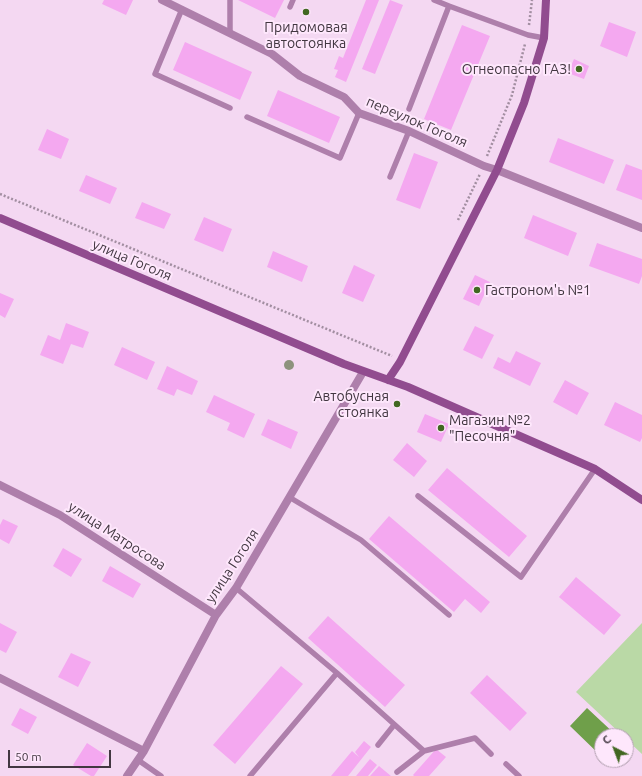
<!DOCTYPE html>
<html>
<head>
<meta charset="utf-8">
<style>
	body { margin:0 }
	#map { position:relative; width:642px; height:776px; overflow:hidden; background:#f4d8f2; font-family:Ubuntu,sans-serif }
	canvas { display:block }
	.north { position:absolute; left:594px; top:728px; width:40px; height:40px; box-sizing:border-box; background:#fee7fc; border:1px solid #b3a1b1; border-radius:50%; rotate:318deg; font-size:11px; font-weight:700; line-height:16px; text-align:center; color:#423741 }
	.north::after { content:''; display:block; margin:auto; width:14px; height:18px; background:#416721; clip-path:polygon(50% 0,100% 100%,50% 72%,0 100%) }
	.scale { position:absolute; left:8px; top:750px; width:103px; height:18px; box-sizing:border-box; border:2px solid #423741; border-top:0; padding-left:5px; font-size:12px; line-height:14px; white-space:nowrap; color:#423741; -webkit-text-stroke:3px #fee7fc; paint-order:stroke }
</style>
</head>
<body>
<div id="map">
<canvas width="642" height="776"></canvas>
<div class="north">С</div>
<div class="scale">50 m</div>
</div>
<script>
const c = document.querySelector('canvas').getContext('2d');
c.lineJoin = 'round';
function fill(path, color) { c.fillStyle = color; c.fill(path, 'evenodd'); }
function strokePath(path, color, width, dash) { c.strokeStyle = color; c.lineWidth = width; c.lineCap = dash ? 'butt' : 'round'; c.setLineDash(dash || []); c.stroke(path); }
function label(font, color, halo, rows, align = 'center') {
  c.font = font + ' Ubuntu,sans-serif'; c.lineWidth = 4; c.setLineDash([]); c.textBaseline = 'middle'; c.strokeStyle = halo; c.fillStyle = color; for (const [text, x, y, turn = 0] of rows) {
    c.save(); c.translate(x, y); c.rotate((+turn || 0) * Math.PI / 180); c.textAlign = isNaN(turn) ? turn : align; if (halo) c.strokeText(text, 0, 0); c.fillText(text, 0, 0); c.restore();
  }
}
const green = new Path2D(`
	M642 623V754L626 739V736H623L576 692Z`);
const water = new Path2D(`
	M587 708 617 736H602V757L570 726Z`);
const building = new Path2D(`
	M104 0H133L126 15 102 4Z
	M238 0H284L275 18Z
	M366 0H379L346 82 335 77 338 70 334 69 339 56 343 58Z
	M390 0 403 5 375 74 362 69Z
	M609 22 636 32 627 57 600 46Z
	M462 25 490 36 451 130 424 119Z
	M185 42 252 72 240 100 173 70Z
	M574 59 589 66 584 79 568 73Z
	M278 90 340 117 329 143 267 116Z
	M47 129 69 139 61 159 38 150Z
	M558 138 614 160 604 184 549 162Z
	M414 153 438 162 420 209 396 200Z
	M626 164 642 170V200L616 190Z
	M86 175 117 188 110 204 79 191Z
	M142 202 171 214 164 229 135 218Z
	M533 215 577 233 568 256 524 238Z
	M204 217 232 229 223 252 194 240Z
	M597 243 642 259V276L639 284 589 266Z
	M273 251 308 266 302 282 267 267Z
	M354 265 375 275 363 302 342 293Z
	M475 275 490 282 479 306 463 299Z
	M0 293 14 299 5 318 0 315Z
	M66 323 89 332 83 348 71 344 63 364 40 355 48 335 60 340Z
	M475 326 494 335 482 359 463 350Z
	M122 347 155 362 147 380 114 365Z
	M516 351 541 363 530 386 493 368 498 357 510 363Z
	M167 366 198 381 192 395 177 389 174 396 157 389Z
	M565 380 589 393 577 415 553 402Z
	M214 395 255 414 244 438 227 430 230 423 206 412Z
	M615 402 642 415V438L640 442 604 425Z
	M425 414 449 424 441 442 417 432Z
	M268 419 298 432 291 449 261 435Z
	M407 443 427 461 414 477 393 460Z
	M447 468 527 536 509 557 428 490Z
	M389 516 490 602 481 613 465 599 454 612 369 539Z
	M3 519 18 526 9 544 0 539V525Z
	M63 548 82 559 71 577 53 566Z
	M110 566 141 584 133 598 102 581Z
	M576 577 621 615 604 635 559 597Z
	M328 616 405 685 385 707 308 638Z
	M0 623 17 632 6 653 0 650Z
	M71 653 91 662 78 687 58 677Z
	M281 666 303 684 235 764 213 745Z
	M487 675 527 713 510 731 470 693Z
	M20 708 37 717 28 734 11 725Z
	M364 741 371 747 348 776H331L352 751 359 757 355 752Z
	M87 743 107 756 94 776H91L73 765Z
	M436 749 446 757 429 776H414L413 775Z
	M370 759 377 765 368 776H356Z
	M379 766 391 776H370Z`);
const path = new Path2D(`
	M529 25 532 0
	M487 156 512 95 525 44
	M0 194 392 356
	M458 220 480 174`);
const service = new Path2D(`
	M434 0 449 6
	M290 7 293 0
	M182 9 155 74 230 108
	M230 33V0
	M409 109 449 6 528 35 544 38
	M247 117 340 158 359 113
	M390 177 409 131
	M418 496 521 577 595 469
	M289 497 361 540 449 615
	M236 588 337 673 424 751 475 738 491 754
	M378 745 394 725
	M138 760 161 776
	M506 764 519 776
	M397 772 424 751
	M250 776 337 673`);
const minor = new Path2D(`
	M162 0 272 54 300 76 344 97 359 113 409 131 484 166 497 170 642 228
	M0 485 60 515 216 615
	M0 678 144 751
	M127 776 144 751 216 615 236 588 363 372`);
const secondary = new Path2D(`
	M0 218 344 364 408 387 595 469 642 500
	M388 380 400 362 497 170 524 103 544 38 546 0`);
const trees = [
	[289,365]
];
const markers = [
	[306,12,4,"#416721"],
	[579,69,4,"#416721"],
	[477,290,4,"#416721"],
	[397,404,4,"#416721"],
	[441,428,4,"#416721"]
];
const poiNames = [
	["Придомовая",306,27,"center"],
	["автостоянка",306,43,"center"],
	["Огнеопасно ГАЗ!",571,69],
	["Гастроном'ь №1",485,290,"left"],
	["Автобусная",389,396],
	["стоянка",389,412],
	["Магазин №2",449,420,"left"],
	["\"Песочня\"",449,436,"left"]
];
const streetNames = [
	["переулок Гоголя",417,122,23],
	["улица Гоголя",132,260,23],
	["улица Матросова",117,536,33],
	["улица Гоголя",232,566,-57]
];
fill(green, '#bad9a6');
fill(water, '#6f9f4a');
fill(building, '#f4a8f0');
strokePath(path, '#a28ea1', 2.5, [2, 2]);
strokePath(service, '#ae7fab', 5.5);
strokePath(minor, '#ae7fab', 8);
strokePath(secondary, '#914c8f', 8);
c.fillStyle = '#8d927d';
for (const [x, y] of trees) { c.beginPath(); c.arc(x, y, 5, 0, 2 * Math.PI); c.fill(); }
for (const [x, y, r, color] of markers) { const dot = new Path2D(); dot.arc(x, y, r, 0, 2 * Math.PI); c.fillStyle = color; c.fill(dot); strokePath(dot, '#fee7fc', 1.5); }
label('14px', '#423741', '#fee7fc', poiNames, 'right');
label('14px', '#423741', '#fee7fc', streetNames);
</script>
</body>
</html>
